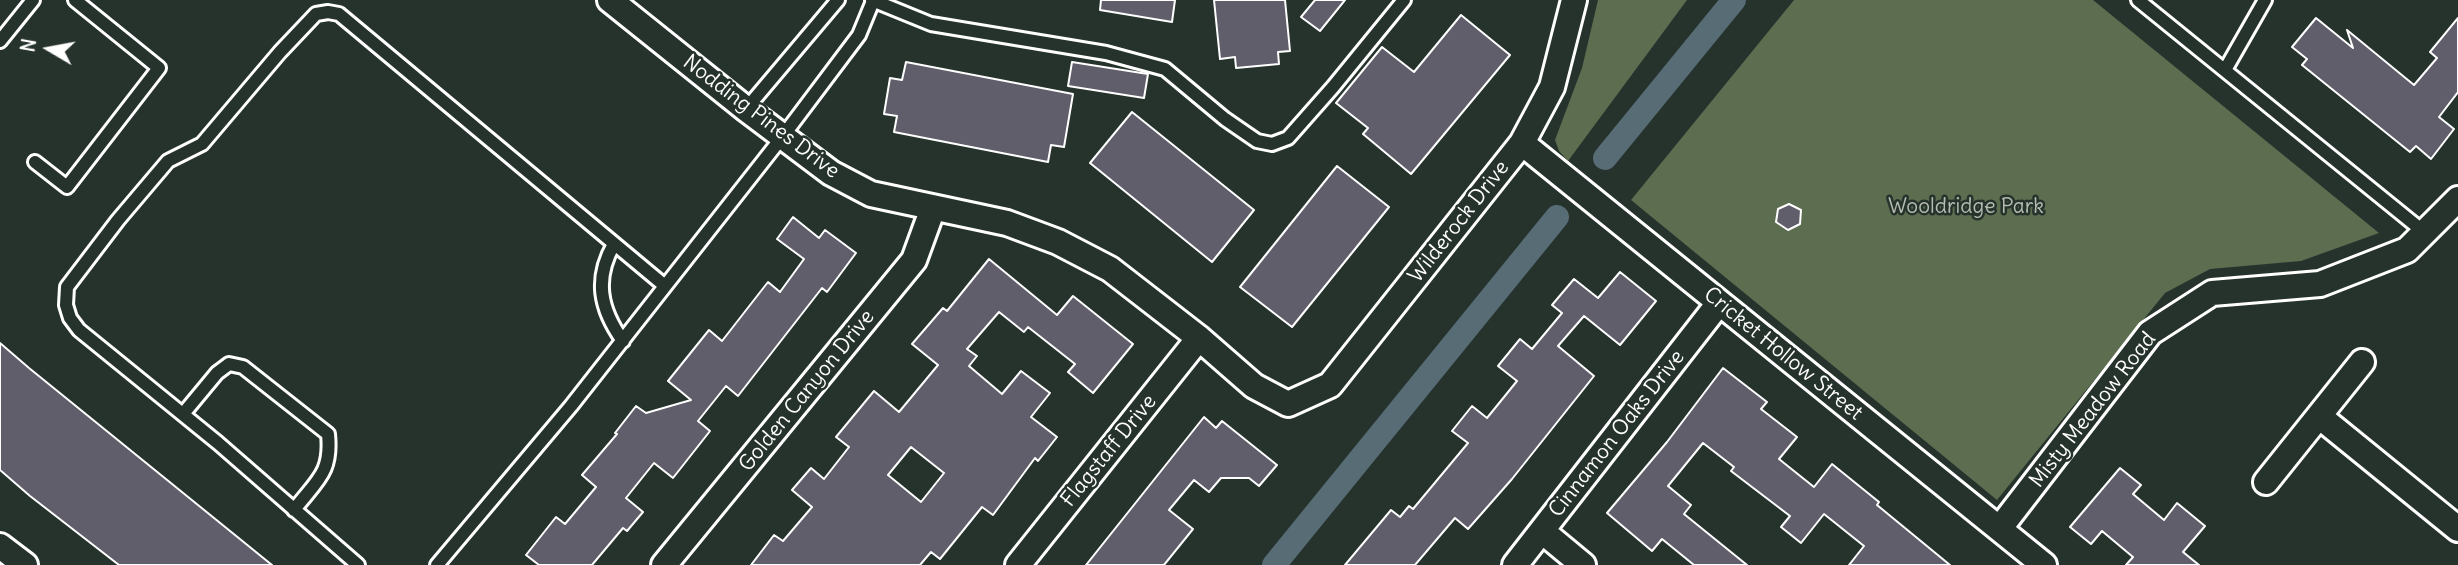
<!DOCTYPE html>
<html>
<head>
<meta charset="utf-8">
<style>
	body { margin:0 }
	#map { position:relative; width:2458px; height:565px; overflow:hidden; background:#26332d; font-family:Delius,sans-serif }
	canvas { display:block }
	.north { position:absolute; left:14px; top:14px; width:70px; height:70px; -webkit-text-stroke:5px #26332d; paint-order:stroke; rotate:280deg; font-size:19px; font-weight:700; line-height:28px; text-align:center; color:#fff }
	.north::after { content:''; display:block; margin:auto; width:24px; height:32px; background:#fff; clip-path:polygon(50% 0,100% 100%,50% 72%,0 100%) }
</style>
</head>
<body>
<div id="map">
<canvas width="2458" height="565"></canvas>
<div class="north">N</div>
</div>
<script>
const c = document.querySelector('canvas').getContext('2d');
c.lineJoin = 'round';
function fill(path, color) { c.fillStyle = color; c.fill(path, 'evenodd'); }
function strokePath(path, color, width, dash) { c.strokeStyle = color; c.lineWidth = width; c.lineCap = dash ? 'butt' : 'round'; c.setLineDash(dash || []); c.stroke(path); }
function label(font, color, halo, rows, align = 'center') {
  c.font = font + ' Delius,sans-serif'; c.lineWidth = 5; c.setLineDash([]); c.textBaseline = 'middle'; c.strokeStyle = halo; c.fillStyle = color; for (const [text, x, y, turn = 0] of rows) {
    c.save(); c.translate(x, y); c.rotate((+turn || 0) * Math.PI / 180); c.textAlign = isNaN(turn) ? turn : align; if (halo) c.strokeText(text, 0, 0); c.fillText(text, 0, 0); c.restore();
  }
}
const green = new Path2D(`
	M1598 0H1687L1568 161 1559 151 1555 140 1582 68Z
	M1794 0H2093L2379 233 2301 261 2210 269 2165 293 1997 500 1631 200Z`);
const canal = new Path2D(`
	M1605 158 1734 0
	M1274 565 1557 217`);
const building = new Path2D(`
	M1101 0H1175L1172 22 1100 10Z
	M1214 0H1285L1290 51 1278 52 1279 64 1236 68 1235 57 1220 59Z
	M1315 0H1345L1320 31 1301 17Z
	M1461 15 1510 55 1411 174 1363 134 1368 128 1336 103 1382 47 1414 72Z
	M2316 18 2353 48 2347 30 2414 85 2437 58 2430 52 2458 18V92L2439 117 2454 129 2431 159 2416 146 2410 152 2302 65 2307 59 2292 47Z
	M906 62 1073 94 1064 147 1051 145 1048 162 894 132 897 116 884 114 890 78 902 80Z
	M1072 62 1148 74 1144 98 1068 86Z
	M1132 112 1254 210 1212 262 1090 163Z
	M1337 166 1389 207 1292 327 1240 287Z
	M1789 204 1801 210 1800 224 1788 230 1776 222 1778 209Z
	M793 217 819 238 825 230 856 253 827 292 822 288 738 396 726 386 698 421 710 431 673 478 654 463 626 498 643 512 627 531 623 528 592 565H539L526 555 556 517 565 524 596 487 582 475 617 434 615 433 636 406 646 413 691 400 668 381 709 330 722 341 768 282 780 292 804 259 777 239Z
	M989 259 1057 315 1073 296 1133 344 1093 393 1068 372 1075 364 1028 327 1024 332 999 312 967 349 977 356 969 366 1002 394 1021 371 1050 393 1031 417 1057 437 1038 461 1035 458 993 515 982 507 940 559 931 552 920 565H751L774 535 783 541 812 507 792 490 811 468 824 479 849 447 836 437 874 391 899 412 938 365 912 344 943 308 947 311ZM911 447 944 473 921 502 888 475Z
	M1620 272 1656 301 1620 345 1584 316 1558 346 1594 376 1512 479 1468 529 1455 518 1415 565H1345L1391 510 1400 517 1409 506 1413 509 1468 443 1452 431 1472 406 1487 418 1517 381 1498 366 1520 339 1532 349 1562 313 1552 305 1574 279 1598 298Z
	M0 343 29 368 272 565H119L30 496 0 470Z
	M1723 368 1767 402 1761 409 1797 437 1779 459 1814 487 1832 464 1879 502 1877 505 1950 565H1849L1864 546 1824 514 1801 543 1781 527 1790 516 1731 471 1734 467 1703 443 1668 486 1691 505 1684 514 1747 565H1694L1662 539 1652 551 1607 513 1667 442Z
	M1204 417 1216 428 1222 421 1277 465 1259 486 1249 478H1221L1209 492 1194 480 1169 510 1193 529 1164 565H1086Z
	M2120 468 2141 485 2133 494 2164 520 2177 503 2205 526 2183 552 2199 565H2126L2133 557 2102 531 2091 544 2070 527Z`);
const service = new Path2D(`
	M872 0 931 24 1106 53 1165 69 1225 119 1257 141 1272 144 1288 138 1333 87 1404 0
	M2138 0 2424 232
	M0 41 33 0
	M2225 70 2265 0
	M746 109 838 0
	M35 162 67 187 159 68 75 0
	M614 244C594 279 600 309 623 341
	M183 414 217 373 229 364 243 367 328 434C332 473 317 480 294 510
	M358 565 218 443 79 330 70 318 66 305 67 287 118 220 168 161 202 144 280 52 316 14 328 12 339 14 665 286
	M437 565 571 406 783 136 859 35 873 1`);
const minor = new Path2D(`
	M610 0 746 109 831 173 871 194 1007 223 1058 242 1110 269 1199 338 1254 386 1288 404 1330 385 1522 143 1552 87 1574 0
	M1522 143 2044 565
	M2319 416 2458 529
	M2266 482 2362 362
	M2000 528 2150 333 2212 293 2320 284 2407 250 2458 199
	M1542 531 1583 565
	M0 546 25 565
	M664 565 914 260 933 208
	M1018 565 1199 338
	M1515 565 1719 303`);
const streetNames = [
	["Nodding Pines Drive",761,117,37],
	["Wilderock Drive",1459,222,-52],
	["Cricket Hollow Street",1783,354,39],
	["Golden Canyon Drive",807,391,-51],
	["Misty Meadow Road",2093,410,-52],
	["Cinnamon Oaks Drive",1617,434,-52],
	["Flagstaff Drive",1109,451,-51]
];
const parkNames = [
	["Wooldridge Park",1966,207]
];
fill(green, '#5c6d50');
strokePath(canal, '#576c75', 24);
fill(building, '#605e6a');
strokePath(building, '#fff', 2);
strokePath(service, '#fff', 18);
strokePath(minor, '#fff', 30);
strokePath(service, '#26332d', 12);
strokePath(minor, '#26332d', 24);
label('21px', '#fff', '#26332d', streetNames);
label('21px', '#b6bdb0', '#26332d', parkNames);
</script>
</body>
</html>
